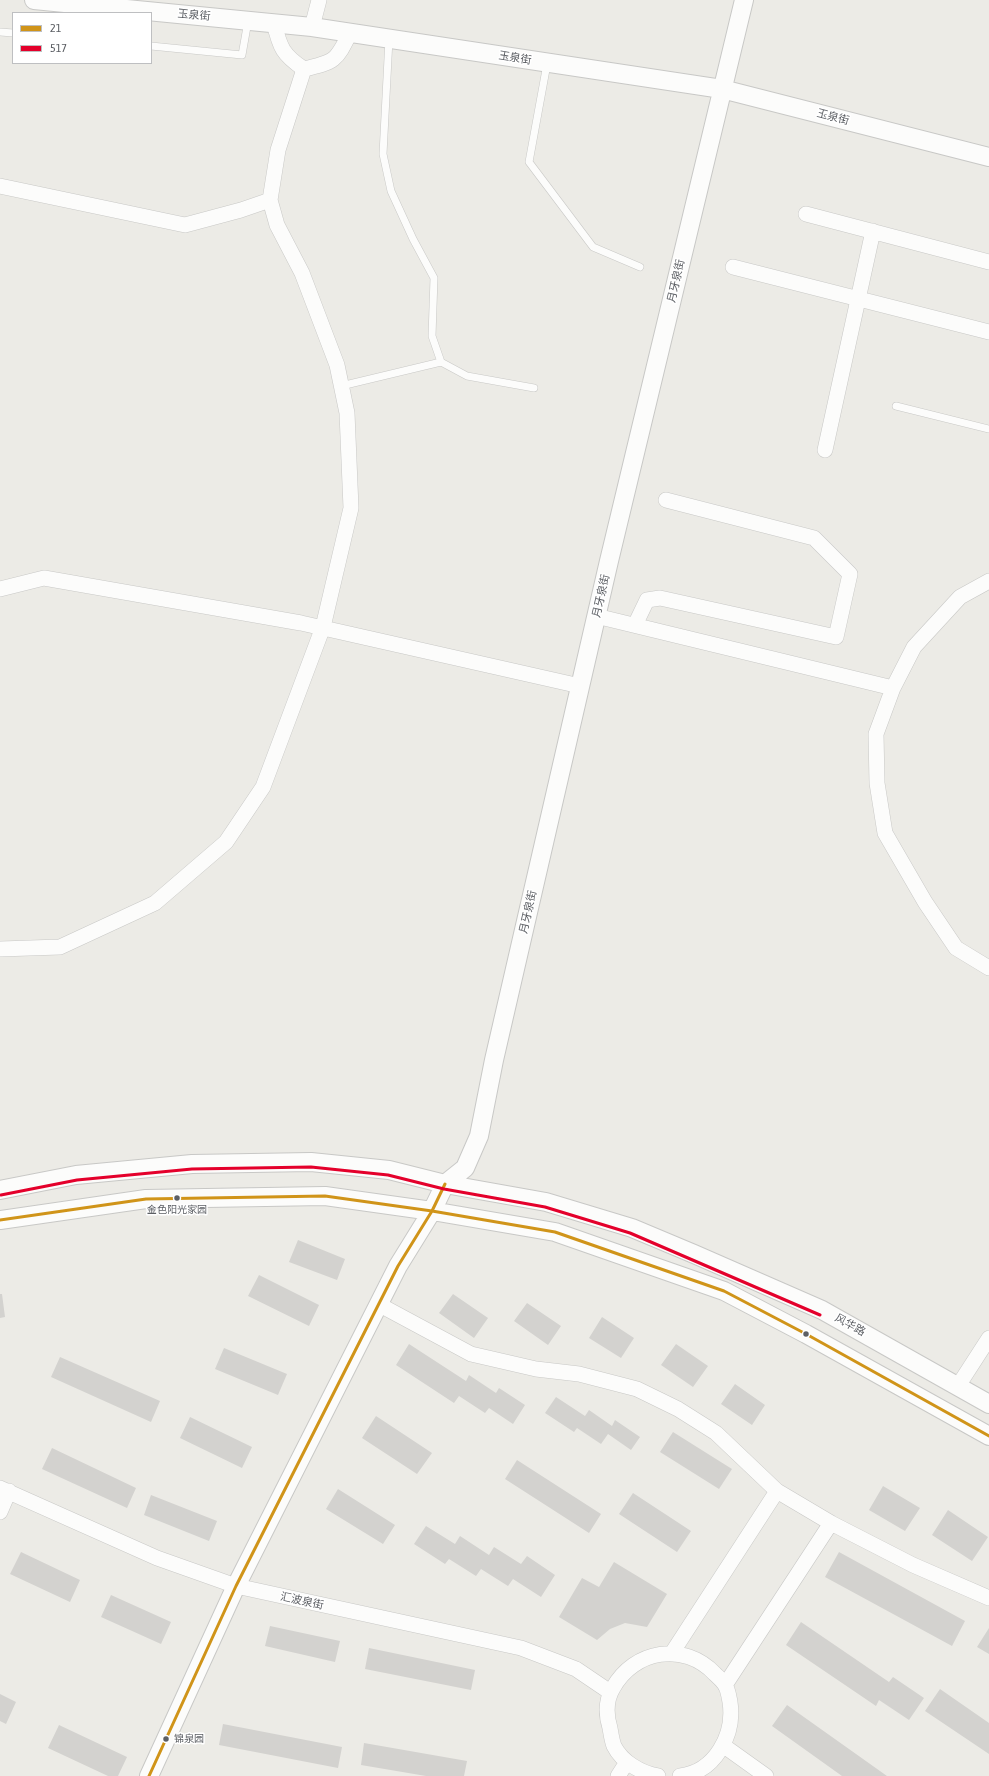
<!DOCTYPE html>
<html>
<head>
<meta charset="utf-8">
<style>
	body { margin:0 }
	#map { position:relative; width:989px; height:1776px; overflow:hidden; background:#ecebe6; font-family:"Asap Condensed",sans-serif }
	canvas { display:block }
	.legend { position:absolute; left:12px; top:12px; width:140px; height:52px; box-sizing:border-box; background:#fff; border:1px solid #bebfc1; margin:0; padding:5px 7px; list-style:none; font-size:12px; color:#5c5f64 }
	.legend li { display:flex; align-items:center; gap:8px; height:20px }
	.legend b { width:20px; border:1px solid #bebfc1 }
</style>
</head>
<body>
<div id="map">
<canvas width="989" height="1776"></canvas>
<ul class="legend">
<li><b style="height:5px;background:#d09419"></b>21</li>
<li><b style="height:5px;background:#e4002b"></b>517</li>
</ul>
</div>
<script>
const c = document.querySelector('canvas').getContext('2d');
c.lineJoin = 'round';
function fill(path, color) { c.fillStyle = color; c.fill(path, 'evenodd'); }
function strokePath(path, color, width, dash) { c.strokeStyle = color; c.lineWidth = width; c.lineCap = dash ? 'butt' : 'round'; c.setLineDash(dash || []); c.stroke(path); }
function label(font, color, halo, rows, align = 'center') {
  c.font = font + ' "Asap Condensed","Noto Sans SC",sans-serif'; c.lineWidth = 3; c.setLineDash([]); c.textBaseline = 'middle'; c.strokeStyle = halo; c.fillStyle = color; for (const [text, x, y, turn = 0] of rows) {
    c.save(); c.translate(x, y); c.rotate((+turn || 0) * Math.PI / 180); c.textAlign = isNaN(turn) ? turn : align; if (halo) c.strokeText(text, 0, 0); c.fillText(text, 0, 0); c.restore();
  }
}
const building = new Path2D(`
	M298 1240 345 1259 337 1280 289 1262Z
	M259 1275 319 1305 309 1326 248 1296Z
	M0 1294H2L5 1317 0 1318Z
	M453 1294 488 1318 474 1338 439 1313Z
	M527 1303 561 1326 548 1345 514 1321Z
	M602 1317 634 1338 621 1358 589 1338Z
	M409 1344 466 1381 469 1375 496 1393 499 1388 525 1405 513 1424 489 1408 485 1413 459 1396 454 1403 396 1365Z
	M676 1344 708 1366 693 1387 661 1365Z
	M224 1348 287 1374 278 1395 215 1369Z
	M60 1357 160 1401 151 1422 51 1377Z
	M735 1384 765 1405 752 1425 721 1404Z
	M556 1397 585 1416 589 1410 612 1426 615 1420 640 1437 631 1450 608 1434 601 1444 577 1428 574 1432 545 1413Z
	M376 1416 432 1453 417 1474 362 1438Z
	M190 1417 252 1447 242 1468 180 1438Z
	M673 1432 732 1469 719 1489 660 1452Z
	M52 1448 136 1488 127 1508 42 1469Z
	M517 1460 601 1514 589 1533 505 1479Z
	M883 1486 920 1508 905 1531 869 1510Z
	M338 1489 395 1525 383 1544 326 1509Z
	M633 1493 691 1531 677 1552 619 1514Z
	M151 1495 217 1521 209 1541 144 1515Z
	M948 1510 988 1537 972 1561 932 1535Z
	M426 1526 455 1544 460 1536 489 1555 494 1547 521 1564 527 1556 555 1575 541 1597 513 1579 508 1586 481 1569 476 1576 449 1559 445 1564 414 1544Z
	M21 1552 80 1580 70 1602 10 1574Z
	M839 1552 965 1621 952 1646 825 1577Z
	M614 1562 667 1594 647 1627 625 1623 610 1629 597 1640 559 1617 582 1578 599 1587Z
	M111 1595 171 1622 161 1644 101 1617Z
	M801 1622 889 1682 893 1677 924 1698 909 1720 879 1700 876 1706 786 1645Z
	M270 1626 340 1641 335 1662 265 1646Z
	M989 1628V1654L977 1647Z
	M369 1648 475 1670 471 1690 365 1669Z
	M940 1689 989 1723V1754L925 1711Z
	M0 1694 16 1702 6 1724 0 1721Z
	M787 1705 887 1776H842L772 1726Z
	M223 1724 342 1747 338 1768 219 1745Z
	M59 1725 127 1757 118 1776H108L48 1748Z
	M364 1743 467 1761 464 1776H426L361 1765Z`);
const service = new Path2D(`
	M0 32 13 33
	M389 39 383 154 391 191 413 239 434 278 432 336 441 362 467 376 534 388
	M151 46 242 55 248 21
	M547 64 529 162 593 247 640 267
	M341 386 441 362
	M896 406 989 429`);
const minor = new Path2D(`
	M274 23C280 48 283 55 304 69 335 62 336 61 350 33
	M312 27 319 0
	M0 186 185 225 241 210 270 200
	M806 214 989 262
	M733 267 989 332
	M825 450 873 231
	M989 581 960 597 914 647 893 688 876 734 877 783 885 833 925 902 956 948 989 968
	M0 589 44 578 301 623 580 686
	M596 616 893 688
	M635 625 647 600 660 598 836 637 850 574 814 538 666 500
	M0 949 60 947 155 903 226 842 263 787 323 627 351 508 347 413 337 365 302 273 277 225 270 200 278 150 304 69
	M378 1304 471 1354 536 1369 579 1374 637 1389 678 1409 716 1433 777 1491 831 1523 913 1565 989 1598
	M958 1386 989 1338
	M0 1488 157 1558 236 1586 521 1648 576 1669 610 1692
	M0 1512 9 1491
	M672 1653 777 1491
	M725 1685 831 1523
	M724 1746 766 1776
	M618 1776 627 1762
	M658 1776C641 1773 622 1762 614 1746 612 1741 611 1734 610 1728 606 1715 606 1700 613 1688 634 1650 684 1641 715 1674 718 1677 723 1681 725 1685 728 1689 729 1697 730 1702 735 1735 715 1772 680 1776`);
const tertiary = new Path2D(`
	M34 0 312 27 722 89 989 157
	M0 1190 76 1175 192 1164 311 1162 389 1170 445 1184 546 1202 632 1228 694 1254 822 1310 989 1404
	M0 1220 146 1199 325 1196 432 1211 555 1232 724 1291 806 1334 989 1436
	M149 1776 236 1586 398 1266 432 1211 445 1184 465 1168 479 1136 494 1060 609 561 744 0`);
const bus1 = new Path2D(`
	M0 1220 146 1199 325 1196 432 1211 555 1232 724 1291 806 1334 989 1436
	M149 1776 236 1586 398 1266 432 1211 445 1184`);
const bus2 = new Path2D(`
	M1 1195 77 1180 192 1169 311 1167 388 1175 444 1189 545 1207 630 1233 820 1315`);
const markers = [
	[177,1198,3.5,"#5c5f64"],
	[806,1334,3.5,"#5c5f64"],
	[166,1739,3.5,"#5c5f64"]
];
const busNames = [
	["金色阳光家园",177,1210],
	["锦泉园",174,1739,"left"]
];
const streetNames = [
	["玉泉街",194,15,5],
	["玉泉街",515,58,9],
	["玉泉街",833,117,14],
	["月牙泉街",676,281,-77],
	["月牙泉街",601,596,-77],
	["月牙泉街",528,912,-77],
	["风华路",850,1325,29],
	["汇波泉街",302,1601,12]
];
fill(building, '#d3d2cf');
strokePath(service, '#c8c8c6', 8);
strokePath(minor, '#c8c8c6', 16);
strokePath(tertiary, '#c8c8c6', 20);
strokePath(service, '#fcfcfb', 7);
strokePath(minor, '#fcfcfb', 15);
strokePath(tertiary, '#fcfcfb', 18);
strokePath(bus1, '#d09419', 3);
strokePath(bus2, '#e4002b', 3);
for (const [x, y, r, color] of markers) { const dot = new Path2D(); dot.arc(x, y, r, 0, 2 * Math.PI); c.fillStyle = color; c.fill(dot); strokePath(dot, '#fff', 1.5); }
label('10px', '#5c5f64', '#fff', busNames);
label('11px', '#5c5f64', '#fff', streetNames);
</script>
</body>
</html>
